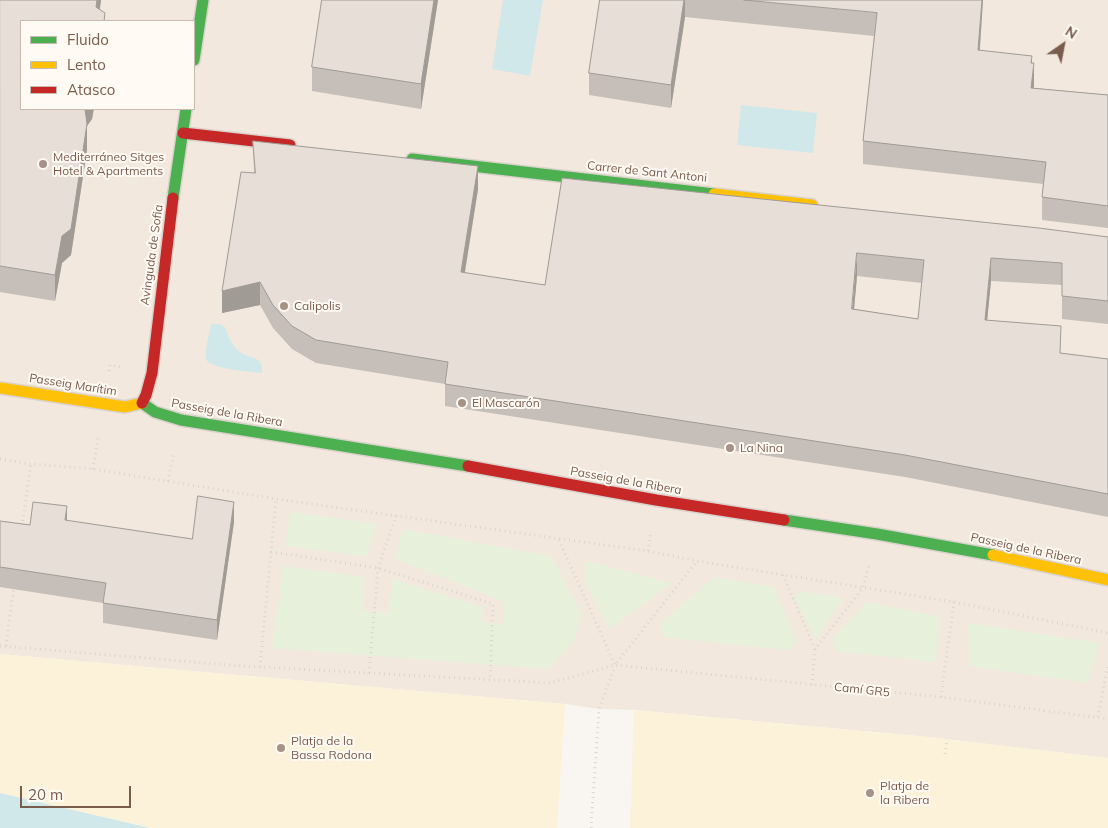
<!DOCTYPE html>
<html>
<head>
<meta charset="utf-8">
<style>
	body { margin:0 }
	#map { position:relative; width:1108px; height:828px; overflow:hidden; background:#f9f5f0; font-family:Mulish,sans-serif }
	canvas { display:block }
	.legend { position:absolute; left:20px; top:20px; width:175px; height:90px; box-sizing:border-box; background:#fffaf3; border:1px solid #cabbb1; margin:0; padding:6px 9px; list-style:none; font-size:15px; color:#7a5c4d }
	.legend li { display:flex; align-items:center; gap:10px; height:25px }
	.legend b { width:25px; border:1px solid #cabbb1 }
	.north { position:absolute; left:1038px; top:20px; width:50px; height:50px; -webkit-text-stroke:4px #fffaf3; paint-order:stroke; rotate:33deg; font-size:14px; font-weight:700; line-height:20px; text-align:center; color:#7a5c4d }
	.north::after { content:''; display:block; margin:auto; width:18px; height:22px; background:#7a5c4d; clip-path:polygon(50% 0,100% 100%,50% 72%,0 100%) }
	.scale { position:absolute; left:20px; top:786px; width:111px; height:22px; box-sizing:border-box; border:2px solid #7a5c4d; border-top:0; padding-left:6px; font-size:15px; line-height:18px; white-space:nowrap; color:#7a5c4d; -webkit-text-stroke:4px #fffaf3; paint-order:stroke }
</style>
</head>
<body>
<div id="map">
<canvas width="1108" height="828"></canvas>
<ul class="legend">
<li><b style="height:6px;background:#4caf50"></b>Fluido</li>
<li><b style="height:6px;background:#ffc107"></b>Lento</li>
<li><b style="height:6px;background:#c62828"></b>Atasco</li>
</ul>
<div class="north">N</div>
<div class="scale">20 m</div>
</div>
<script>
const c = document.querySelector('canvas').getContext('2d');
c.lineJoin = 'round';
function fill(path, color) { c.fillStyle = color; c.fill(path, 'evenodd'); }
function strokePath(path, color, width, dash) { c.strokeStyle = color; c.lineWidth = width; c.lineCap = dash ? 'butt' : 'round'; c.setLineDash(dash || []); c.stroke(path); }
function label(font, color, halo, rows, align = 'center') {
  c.font = font + ' Mulish,sans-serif'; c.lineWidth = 4; c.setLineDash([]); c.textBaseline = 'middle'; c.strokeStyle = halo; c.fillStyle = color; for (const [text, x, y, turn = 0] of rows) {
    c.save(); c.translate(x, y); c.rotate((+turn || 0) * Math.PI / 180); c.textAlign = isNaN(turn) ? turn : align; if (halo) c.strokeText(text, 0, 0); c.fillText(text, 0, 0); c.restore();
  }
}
const residential = new Path2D(`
	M0 0H1108V758L928 737 634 710 599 709 565 704 0 654ZM21 21H194V109H21Z`);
const green = new Path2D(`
	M291 512 377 524 367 556 285 546Z
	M403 529 551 556 582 615 574 641 549 669 272 648 283 566 365 577 362 611 389 613 392 579 483 607 482 622 504 624 502 601 395 559Z
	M586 561 672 583 609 629 585 582Z
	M714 577 774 587 797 643 788 650 663 637 660 624Z
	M800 591 843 598 816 640 794 597Z
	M867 602 940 617 936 662 835 651 834 637Z
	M968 623 1100 643 1088 683 969 666Z`);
const sand = new Path2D(`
	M0 654 565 704 557 828H150L0 793Z
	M634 710 928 737 1108 758V828H630Z`);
const water = new Path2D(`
	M503 0H543L530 76 492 69Z
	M741 105 817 113 813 153 737 145Z
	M211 324H219L225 327C228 336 232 346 239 351 250 361 263 353 262 373 252 372 209 369 206 359 204 353 210 331 211 324Z
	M0 793 150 828H0Z`);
const path = new Path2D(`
	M109 371 110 365 120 367
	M0 459 31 464 93 469 276 499 648 551 697 561 954 602 1108 633
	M93 469 98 437
	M168 481 174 452
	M22 526 31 464
	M559 540 615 665 697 561
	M648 551 651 532
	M271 552 378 568 493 604 490 680
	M783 575 815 649
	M0 646 242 666 550 683 615 665 941 697 1108 719
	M6 646 14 586
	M260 667 276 499
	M369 673 378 568 396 516
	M812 685 815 649 863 588 869 565
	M941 697 954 602
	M1098 717 1108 664
	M945 754 947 739
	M591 828 599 709 615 666`);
const fast = new Path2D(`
	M194 60 203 0
	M412 159 714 194
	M173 198 186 109
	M142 403 155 412 181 420 468 466
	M784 520 877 534 993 555`);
const slow = new Path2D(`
	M714 194 812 205
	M0 388 125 407 142 403
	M993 555 1108 580`);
const jam = new Path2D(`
	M183 133 290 145
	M142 403 146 395 152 373 173 198
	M468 466 656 500 784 520`);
const wall = new Path2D(`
	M0 0H101L100 9 105 21 92 119 87 126V150L71 255 62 263 55 301 0 292Z
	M322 0H438L421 109 312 91V67Z
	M600 0H983L980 50 1032 63 1033 88 1108 95V228L1042 220V197L1043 184 863 164V141L874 36 685 17 671 108 589 95V73Z
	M253 141 478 189 465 273 545 285 562 178 1108 237V324L1062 319V285L991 281 987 320 1061 353 1108 359V517L905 477 445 406V384L316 363 292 349 273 328 260 305 222 313 254 173ZM857 276 922 283 918 319 854 309Z
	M0 521 30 525 67 521 192 539 234 522 217 640 103 623V603L0 587Z`);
const shadedWall = new Path2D(`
	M97 0H101L98 21 96 7Z
	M434 0H438L421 109V84Z
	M684 0H685V17L671 108V85Z
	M982 0H983L978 73V50Z
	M1032 56V77L1034 63V86L1031 110V63Z
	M84 109H94L92 119 87 126V150L71 255 62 263 55 301V275Z
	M478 166V189L461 295V272Z
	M857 253V276L852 332V309Z
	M991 258V281L985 343V320Z
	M260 282V305L222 313V291Z
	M234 502V522L217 640V620Z
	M67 506V527L65 520Z`);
const building = new Path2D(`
	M0 0H97L96 7 105 13 104 21H21V109H85L87 124 71 229 62 236 55 275 0 266Z
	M322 0H434L421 84 312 67Z
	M600 0H684L671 85 589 73Z
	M744 0H982L978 50 1032 56 1031 63H1034L1031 88 1108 95V206L1042 197 1046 162 863 141 877 13Z
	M253 141 478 166 461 272 545 285 562 178 1039 228 1108 237V301L1062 296V263L991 258 985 320 1061 326 1060 353 1108 359V494L905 455 445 384 448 362 316 340 292 326 273 305 260 282 222 291 241 172 255 173ZM857 253 924 260 918 319 852 309Z
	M198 496 234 502 217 620 103 603 106 583 0 567V521L30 525 33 502 67 506 65 520 192 539Z`);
const markers = [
	[43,164,5,"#a69286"],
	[284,306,5,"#a69286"],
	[462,403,5,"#a69286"],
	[730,448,5,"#a69286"],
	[281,748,5,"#a69286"],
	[870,793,5,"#a69286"]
];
const poiNames = [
	["Mediterráneo Sitges",53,157],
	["Hotel & Apartments",53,171],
	["Calipolis",294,306],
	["El Mascarón",472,403],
	["La Nina",740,448],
	["Platja de la",291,741],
	["Bassa Rodona",291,755],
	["Platja de",880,786],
	["la Ribera",880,800]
];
const streetNames = [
	["Carrer de Sant Antoni",647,172,6],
	["Avinguda de Sofia",152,255,-82],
	["Passeig Marítim",73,385,9],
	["Passeig de la Ribera",227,413,10],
	["Passeig de la Ribera",626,481,10],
	["Passeig de la Ribera",1026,549,12],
	["Camí GR5",862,690,6]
];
fill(residential, '#f2e8de');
fill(green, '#e7f0db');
fill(sand, '#fbf2d9');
fill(water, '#d0e8ea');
strokePath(fast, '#d9d2cb', 14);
strokePath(slow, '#d9d2cb', 14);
strokePath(jam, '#d9d2cb', 14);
strokePath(path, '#dcd5d0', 3, [1, 4]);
strokePath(fast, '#4caf50', 11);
strokePath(slow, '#ffc107', 11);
strokePath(jam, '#c62828', 11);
fill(wall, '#c6bfb9');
fill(shadedWall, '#a19b96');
fill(building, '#e6ded7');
strokePath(building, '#a19b96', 1);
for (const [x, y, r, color] of markers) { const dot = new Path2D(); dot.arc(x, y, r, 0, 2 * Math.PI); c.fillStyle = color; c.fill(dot); strokePath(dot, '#fffaf3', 2); }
label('12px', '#7a5c4d', '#fffaf3', poiNames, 'left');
label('12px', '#7a5c4d', '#fffaf3', streetNames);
</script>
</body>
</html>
